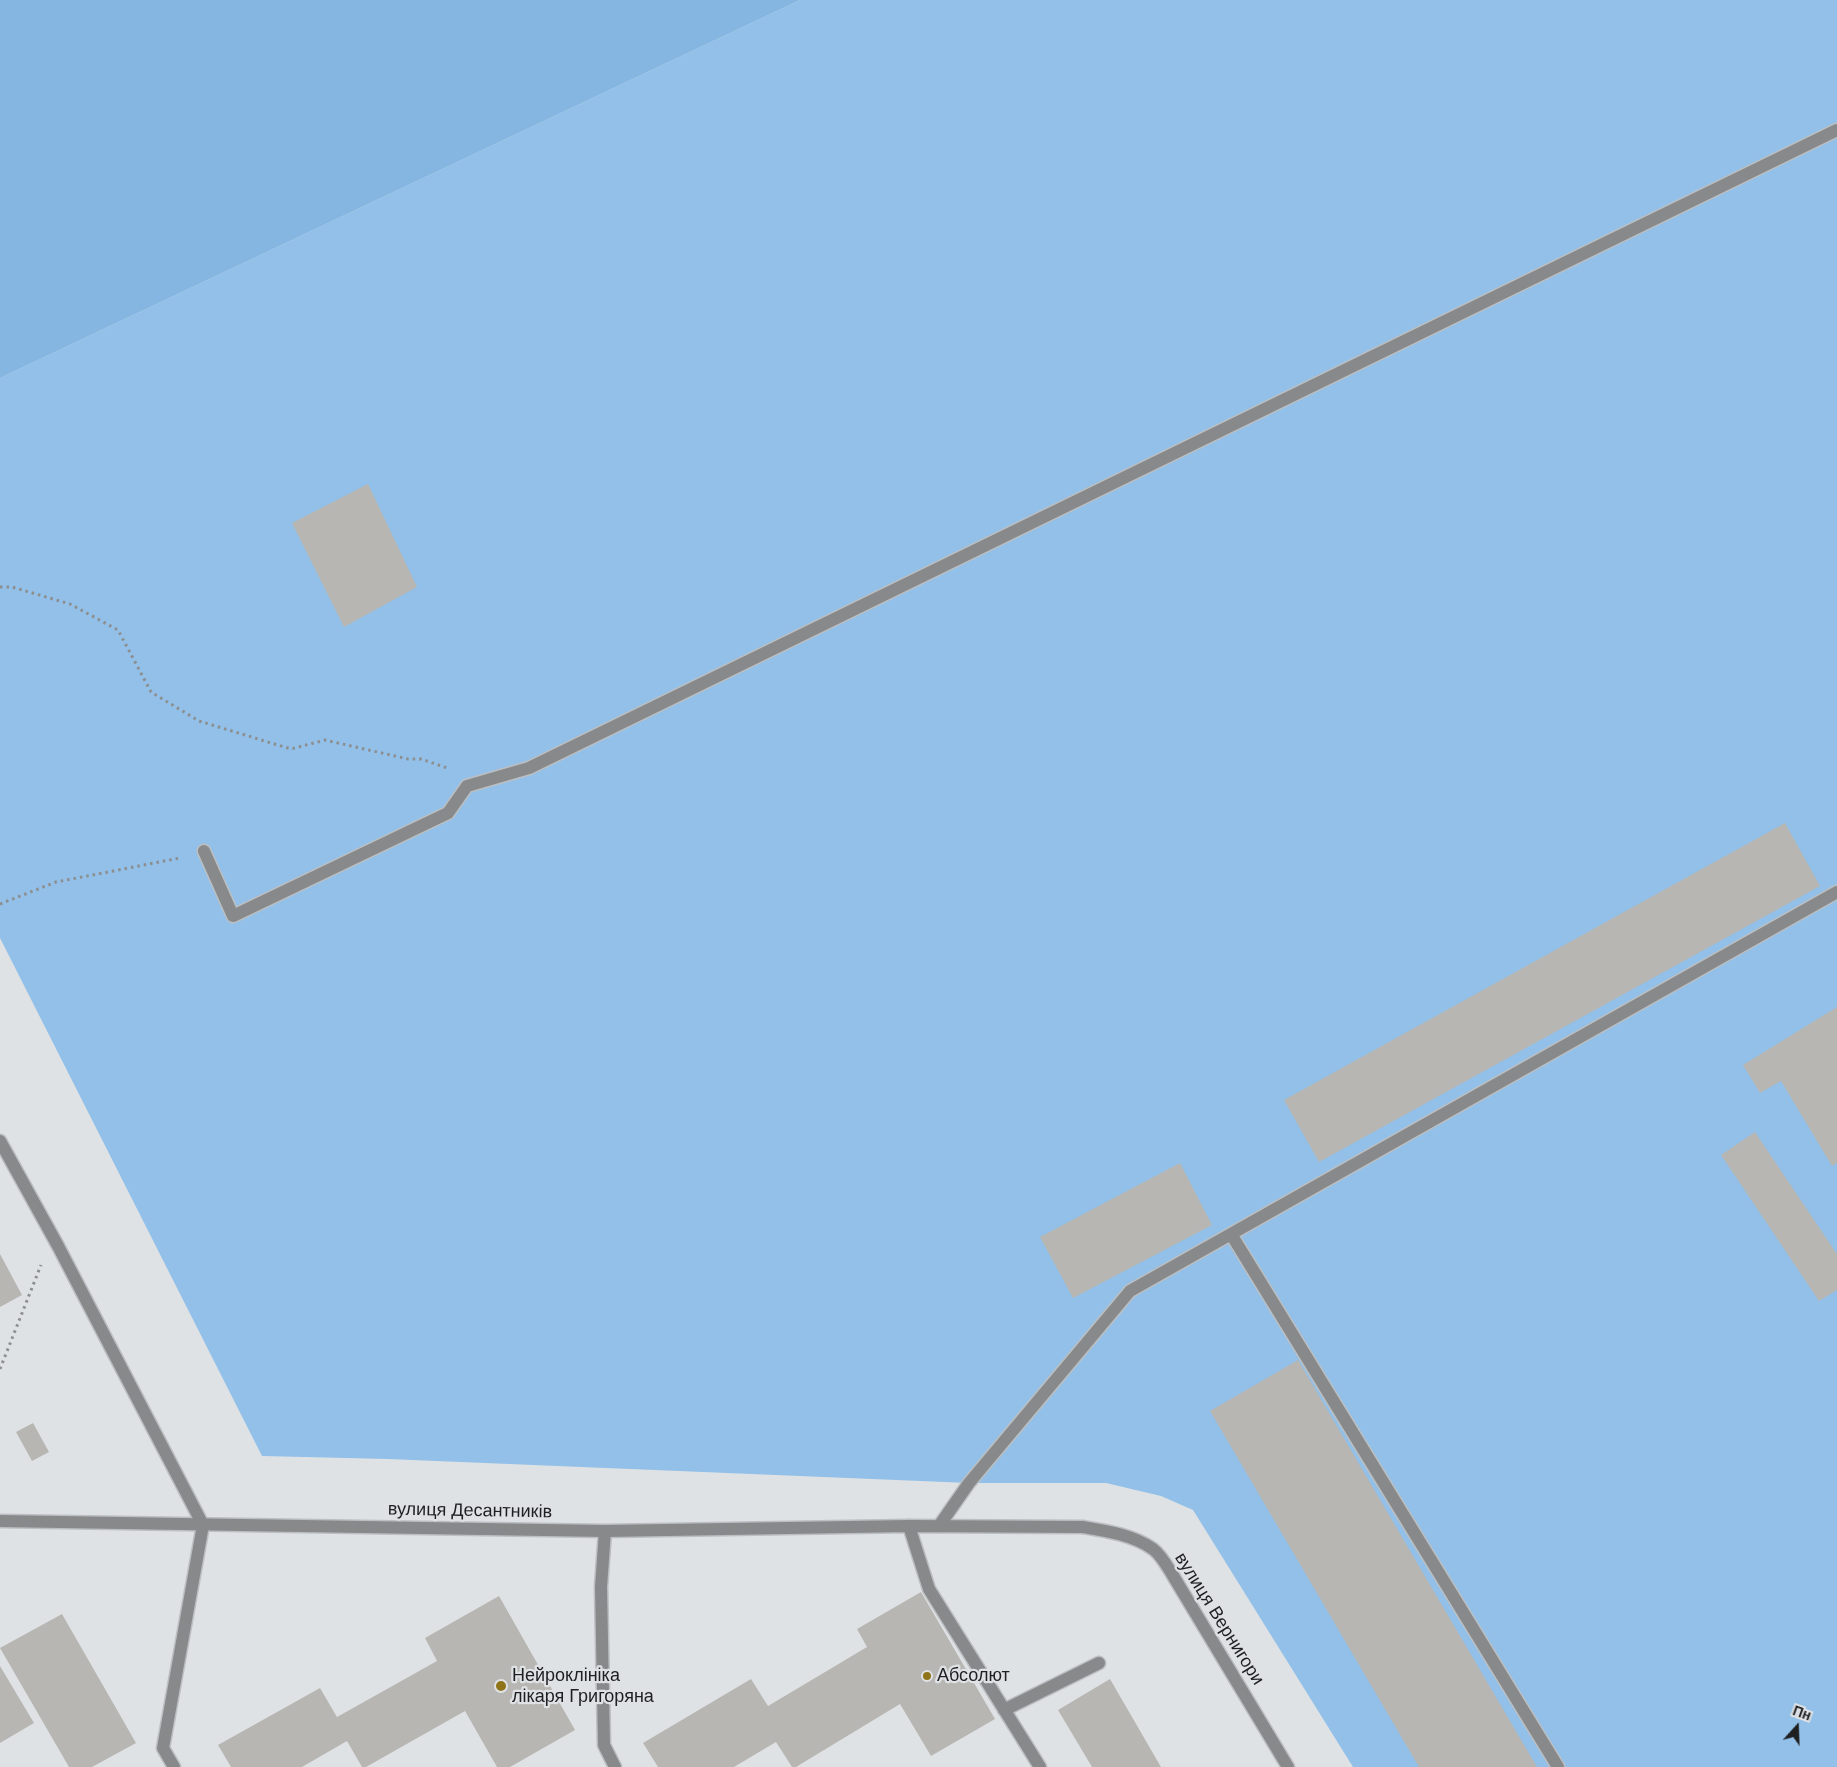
<!DOCTYPE html>
<html>
<head>
<meta charset="utf-8">
<style>
	body { margin:0 }
	#map { position:relative; width:1837px; height:1767px; overflow:hidden; background:#dfe2e5; font-family:Helvetica,sans-serif }
	canvas { display:block }
	.north { position:absolute; left:1772px; top:1702px; width:50px; height:50px; -webkit-text-stroke:4px #dfe2e5; paint-order:stroke; rotate:20deg; font-size:14px; font-weight:700; line-height:20px; text-align:center; color:#1e1f20 }
	.north::after { content:''; display:block; margin:auto; width:18px; height:22px; background:#1e1f20; clip-path:polygon(50% 0,100% 100%,50% 72%,0 100%) }
</style>
</head>
<body>
<div id="map">
<canvas width="1837" height="1767"></canvas>
<div class="north">Пн</div>
</div>
<script>
const c = document.querySelector('canvas').getContext('2d');
c.lineJoin = 'round';
function fill(path, color) { c.fillStyle = color; c.fill(path, 'evenodd'); }
function strokePath(path, color, width, dash) { c.strokeStyle = color; c.lineWidth = width; c.lineCap = dash ? 'butt' : 'round'; c.setLineDash(dash || []); c.stroke(path); }
function label(font, color, halo, rows, align = 'center') {
  c.font = font + ' Helvetica,sans-serif'; c.lineWidth = 4.5; c.setLineDash([]); c.textBaseline = 'middle'; c.strokeStyle = halo; c.fillStyle = color; for (const [text, x, y, turn = 0] of rows) {
    c.save(); c.translate(x, y); c.rotate((+turn || 0) * Math.PI / 180); c.textAlign = isNaN(turn) ? turn : align; if (halo) c.strokeText(text, 0, 0); c.fillText(text, 0, 0); c.restore();
  }
}
const green = new Path2D(`
	M800 0H1837V1767H1353L1193 1510 1161 1496 1106 1483H969L388 1459 262 1456 0 938V378Z`);
const forest = new Path2D(`
	M0 0H800L0 378Z`);
const building = new Path2D(`
	M368 484 417 587 344 627 292 523Z
	M1785 823 1820 886 1319 1162 1284 1100Z
	M1837 1007V1163L1832 1166 1781 1081 1760 1093 1743 1065Z
	M1755 1132 1837 1254V1290L1819 1301 1721 1155Z
	M1180 1163 1212 1225 1073 1298 1040 1237Z
	M0 1254 22 1295 0 1307Z
	M1298 1360 1537 1767H1419L1210 1411Z
	M33 1423 49 1452 32 1461 16 1432Z
	M921 1592 995 1719 931 1756 900 1704 796 1767H792L776 1742 734 1767H658L643 1743 751 1679 768 1706 867 1647 857 1629Z
	M499 1596 575 1730 510 1767H497L465 1711 366 1767H362L347 1741 302 1767H231L218 1745 320 1688 337 1717 437 1661 425 1638Z
	M62 1614 136 1743 92 1767H69L0 1648Z
	M0 1666 34 1723 0 1743Z
	M1110 1679 1161 1767H1092L1058 1710Z`);
const path = new Path2D(`
	M0 587H12L70 604 118 630 151 692 199 721 291 749 325 740 408 759H421L450 769
	M0 904 56 882 180 858
	M0 1369 41 1265`);
const lane = new Path2D(`
	M204 851 233 916 448 813 467 786 529 768 1837 130
	M0 1141 58 1246 203 1525 163 1748 174 1767
	M1231 1234 1558 1767
	M909 1526 929 1589 1040 1767
	M939 1526 969 1483 1130 1291 1837 892
	M605 1531 601 1587 604 1745 615 1767
	M1004 1710 1099 1663`);
const street = new Path2D(`
	M0 1521 605 1531 909 1526 1083 1527C1107 1531 1133 1535 1153 1549 1161 1555 1167 1566 1172 1574L1288 1767`);
const markers = [
	[927,1676,5,"#8f7419"],
	[501,1686,6,"#8f7419"]
];
const streetNames = [
	["вулиця Десантників",470,1511,1],
	["вулиця Вернигори",1219,1619,58]
];
const poiNames = [
	["Нейроклініка",512,1676],
	["лікаря Григоряна",512,1697],
	["Абсолют",937,1676]
];
fill(green, '#92c0e8');
fill(forest, '#85b6e1');
fill(building, '#b7b6b2');
strokePath(lane, '#bcbfc2', 15);
strokePath(street, '#bcbfc2', 15);
strokePath(path, '#8c8e90', 3, [2.5, 4]);
strokePath(lane, '#87898a', 12);
strokePath(street, '#87898a', 12);
for (const [x, y, r, color] of markers) { const dot = new Path2D(); dot.arc(x, y, r, 0, 2 * Math.PI); c.fillStyle = color; c.fill(dot); strokePath(dot, '#dfe2e5', 2); }
label('18px', '#1e1f20', '#dfe2e5', streetNames);
label('18px', '#1e1f20', '#dfe2e5', poiNames, 'left');
</script>
</body>
</html>
